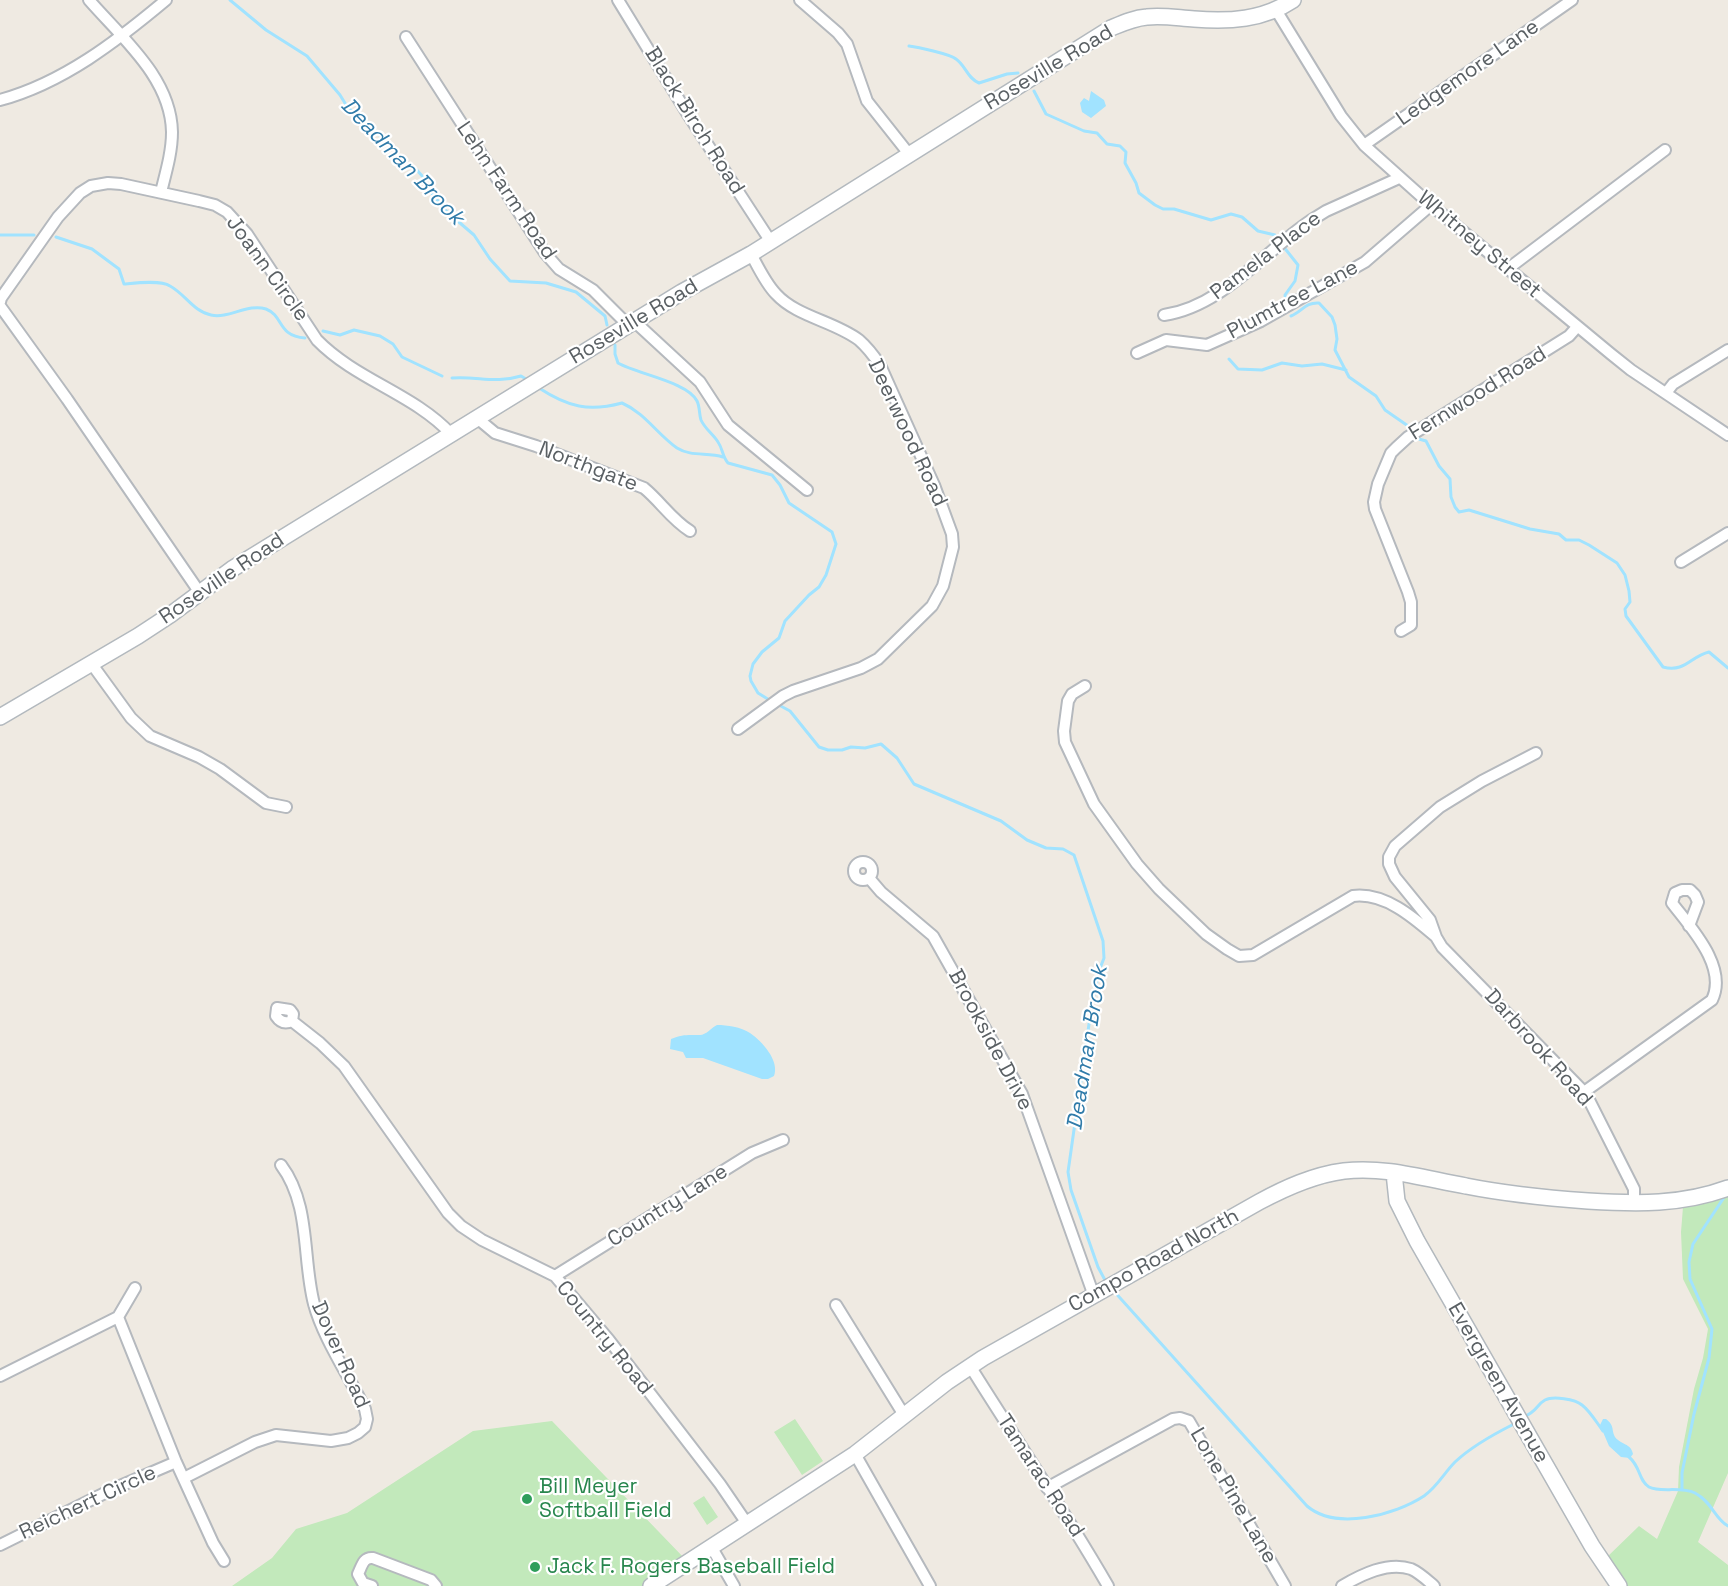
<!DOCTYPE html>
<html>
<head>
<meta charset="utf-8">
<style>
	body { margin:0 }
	canvas { display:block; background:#efeae2 }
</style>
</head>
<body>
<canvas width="1728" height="1586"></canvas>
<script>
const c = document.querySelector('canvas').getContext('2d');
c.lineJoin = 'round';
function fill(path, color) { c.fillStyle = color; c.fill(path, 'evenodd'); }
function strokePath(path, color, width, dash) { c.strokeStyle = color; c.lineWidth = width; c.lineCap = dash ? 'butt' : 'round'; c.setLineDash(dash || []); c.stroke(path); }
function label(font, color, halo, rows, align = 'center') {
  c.font = font + ' "Space Grotesk",sans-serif'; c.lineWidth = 4.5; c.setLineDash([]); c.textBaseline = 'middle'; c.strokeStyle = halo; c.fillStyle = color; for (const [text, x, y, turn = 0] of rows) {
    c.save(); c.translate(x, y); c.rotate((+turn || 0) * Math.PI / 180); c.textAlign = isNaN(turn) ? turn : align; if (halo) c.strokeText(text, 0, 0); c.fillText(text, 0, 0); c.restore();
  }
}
const green = new Path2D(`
	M1728 1195V1473L1698 1542 1728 1565V1586H1626L1605 1559 1639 1526 1657 1539 1678 1491 1679 1467 1694 1389 1703 1358 1708 1329 1683 1279 1681 1232 1683 1207Z
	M795 1419 823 1461 802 1475 774 1432Z
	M552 1421 686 1560 644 1586H232L272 1558 296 1529 347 1513 473 1431Z
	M704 1496 718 1517 707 1525 693 1503Z`);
const water = new Path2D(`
	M1091 91 1104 100 1106 106 1091 118 1082 112 1080 103 1084 98 1089 101Z
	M717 1025C727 1025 741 1027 750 1033 762 1041 780 1061 774 1076L768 1079H762L703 1058H686L683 1052 670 1049 671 1039C682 1034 689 1035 700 1035 706 1035 711 1028 717 1025Z
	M1603 1419H1606C1615 1426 1611 1429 1615 1437 1621 1445 1631 1443 1633 1454L1630 1458 1621 1457 1609 1446 1600 1425Z`);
const stream = new Path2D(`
	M230 0 266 30 307 56 340 95 348 108 390 144 405 167 415 168 424 178 429 190 446 211 474 235 490 259 510 281 546 283 576 292 605 316 607 325
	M909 46C917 47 950 54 956 59 966 66 967 78 979 83L1007 74 1018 73
	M1034 91 1046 114 1084 131 1097 133 1107 144 1120 146 1126 152 1125 163 1136 183 1139 193 1155 205 1163 209H1174L1211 220 1231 214 1242 217 1258 231 1275 235
	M0 235H34
	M56 237 92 249 119 269 124 284C136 283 161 280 170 286 185 294 194 312 211 315 229 319 248 303 266 309 284 316 277 336 305 338
	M1283 246 1298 265 1295 281 1285 295 1286 303
	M1291 316C1302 312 1305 302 1319 303L1332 317 1335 325 1337 339 1335 350 1349 377 1376 396 1385 410 1411 428
	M323 331 340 335 354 330 380 336 393 344 402 357 442 376
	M615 345V354L618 363C637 374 688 382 697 401 700 407 699 414 701 420 705 429 713 434 718 442 723 449 722 456 728 463L772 475 780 485 789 503 832 532 836 544 826 575 819 587 809 595 785 621 779 638 762 652 753 664 750 676 751 681 758 693 771 701
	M1229 359 1238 369 1262 370 1282 363 1302 366 1322 364 1346 370
	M452 378C478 376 495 384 521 376L526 379
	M539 388C568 407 589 412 622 403 645 413 657 434 677 448 691 457 708 452 723 457
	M1419 439 1426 441 1439 466 1450 479 1451 497 1455 507 1459 512 1469 510 1530 529 1559 534 1566 540H1579L1589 545 1617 563 1625 575 1629 591 1630 602 1625 609 1626 616 1663 667C1685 673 1691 656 1709 652L1728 668
	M777 704 790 711 819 747 828 750H842L851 747 865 748 881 744 897 758 914 784 1001 821 1027 840 1046 848 1063 849 1074 855 1103 941 1104 958 1099 971 1091 1010 1068 1172 1071 1190 1098 1267 1106 1282
	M1112 1289 1307 1506C1336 1531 1395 1515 1424 1496 1438 1486 1444 1473 1455 1462 1472 1446 1494 1434 1514 1424
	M1523 1417C1537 1412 1536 1405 1545 1400 1553 1396 1575 1399 1582 1405 1590 1411 1597 1423 1603 1431
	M1629 1457C1641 1467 1638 1480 1649 1487 1660 1493 1680 1486 1695 1493 1712 1502 1715 1519 1728 1526
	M1682 1489V1473L1694 1414 1709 1358 1712 1329 1690 1279 1689 1262 1693 1244 1723 1199`);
const street = new Path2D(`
	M89 0C122 38 171 78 172 132 172 152 166 172 161 192
	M618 0 689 116 771 242
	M800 0 838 33 847 44 867 101 909 154
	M1276 10 1341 116 1364 145 1431 205 1611 354 1631 370 1728 435
	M406 37 545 253 559 269 593 290 628 325
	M0 100C63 83 117 41 166 0
	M1364 145 1572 0
	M1509 268 1665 150
	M0 302 1 298 58 217 80 193 91 186 108 183 121 184 199 201 215 205 227 212 247 234 317 340C356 380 414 394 451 434
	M0 306 67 399 200 593
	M1164 315C1221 307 1264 252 1310 221L1326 211 1399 178
	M634 321 700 382 728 425 807 490
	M1137 353 1166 340 1207 345 1261 321 1365 262 1431 205
	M1666 393 1673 384 1728 350
	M477 418 495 433 536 446 644 488C661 502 671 519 690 531
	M1681 562 1728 533
	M1401 631 1411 625V602L1408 592 1375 509 1374 502 1378 484 1391 453 1396 448 1408 437 1569 336 1577 327
	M91 663 131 718 150 736 199 757 220 769 266 803 286 807
	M1085 686 1072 694 1068 701 1064 731 1065 742 1094 804 1137 864 1159 889 1206 934 1227 949 1239 956 1253 955 1353 896C1384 892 1413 917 1435 936
	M738 729 783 696 793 691 861 668 878 659 932 606 943 586 953 547 952 534 934 485 880 365C874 356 867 347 859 340 834 321 797 317 776 294 766 284 758 267 751 254
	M1536 753 1482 781 1440 807 1395 846 1389 857V864L1395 877 1430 920 1436 937 1442 947 1584 1092 1589 1100 1634 1189V1203
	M854 871a9 9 0 1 1 18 0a9 9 0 1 1-18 0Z
	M869 878 881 892 933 936 1022 1094 1094 1296
	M292 1021 293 1014 290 1010 277 1008 276 1016C280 1022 285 1024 292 1021L320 1043 344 1066 448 1213 461 1226 482 1240 555 1276 609 1340 720 1484 748 1525
	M1584 1092 1712 1000C1728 967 1691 928 1672 903L1675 893 1682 890H1690L1695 895 1698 902 1689 926
	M555 1276 752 1153 783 1140
	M836 1305 904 1415
	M118 1317 176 1462 213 1543 224 1561
	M970 1366C1016 1440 1065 1511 1108 1586
	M0 1376 118 1317 135 1288
	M855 1454 930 1586
	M184 1478 255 1442 276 1435 331 1441 348 1438 358 1433 365 1427 367 1419 365 1409C349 1376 323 1338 314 1304 302 1258 311 1205 281 1165
	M1047 1488 1173 1419 1180 1418 1189 1421 1285 1586
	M0 1545 113 1489 176 1462
	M712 1548 734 1586
	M372 1586 363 1583 358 1574C362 1566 363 1557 373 1558L431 1580 436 1586
	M1342 1586C1361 1575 1388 1561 1411 1569 1420 1573 1427 1580 1434 1586`);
const secondary = new Path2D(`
	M0 717 138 636 170 615 232 569 682 292 751 254 1111 28C1123 23 1134 18 1147 17 1162 15 1178 18 1194 19 1229 22 1263 20 1293 0
	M1394 1173 1397 1201 1417 1241 1592 1546 1619 1586
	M651 1586 855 1454 947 1382 983 1358 1259 1202C1285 1188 1313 1175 1344 1171 1385 1166 1426 1179 1466 1186 1506 1194 1547 1198 1588 1201 1637 1204 1682 1205 1728 1188`);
const markers = [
	[527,1499,6,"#2e9e5b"],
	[535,1567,6,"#2e9e5b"]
];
const streetNames = [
	["Roseville Road",1049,68,-31],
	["Ledgemore Lane",1468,73,-35],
	["Black Birch Road",694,121,58],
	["Lehn Farm Road",506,191,56],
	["Whitney Street",1479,245,40],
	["Pamela Place",1266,256,-37],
	["Joann Circle",267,269,54],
	["Plumtree Lane",1293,300,-28],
	["Roseville Road",634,322,-31],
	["Fernwood Road",1478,394,-32],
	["Deerwood Road",907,433,65],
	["Northgate",588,467,21],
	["Roseville Road",222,579,-34],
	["Brookside Drive",990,1040,62],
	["Darbrook Road",1538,1048,48],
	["Country Lane",668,1206,-32],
	["Compo Road North",1154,1261,-29],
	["Country Road",604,1338,51],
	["Dover Road",340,1355,66],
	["Evergreen Avenue",1498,1383,60],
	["Tamarac Road",1040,1476,57],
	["Lone Pine Lane",1233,1496,60],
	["Reichert Circle",88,1503,-25]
];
const leisureNames = [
	["Bill Meyer",539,1487],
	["Softball Field",539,1511],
	["Jack F. Rogers Baseball Field",547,1567]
];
const waterNames = [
	["Deadman Brook",402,162,46],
	["Deadman Brook",1088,1048,-81]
];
fill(green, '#c2e9bb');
fill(water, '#a1e3ff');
strokePath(stream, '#a1e3ff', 3);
strokePath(street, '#b5b9be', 14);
strokePath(secondary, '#b3b9be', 18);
strokePath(street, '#fff', 10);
strokePath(secondary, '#fff', 15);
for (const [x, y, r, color] of markers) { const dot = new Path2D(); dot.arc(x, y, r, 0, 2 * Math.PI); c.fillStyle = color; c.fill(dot); strokePath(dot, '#fff', 2); }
label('21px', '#5a6064', '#fff', streetNames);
label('21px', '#27864d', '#fff', leisureNames, 'left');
label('italic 22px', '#307ba9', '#fff', waterNames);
</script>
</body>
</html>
